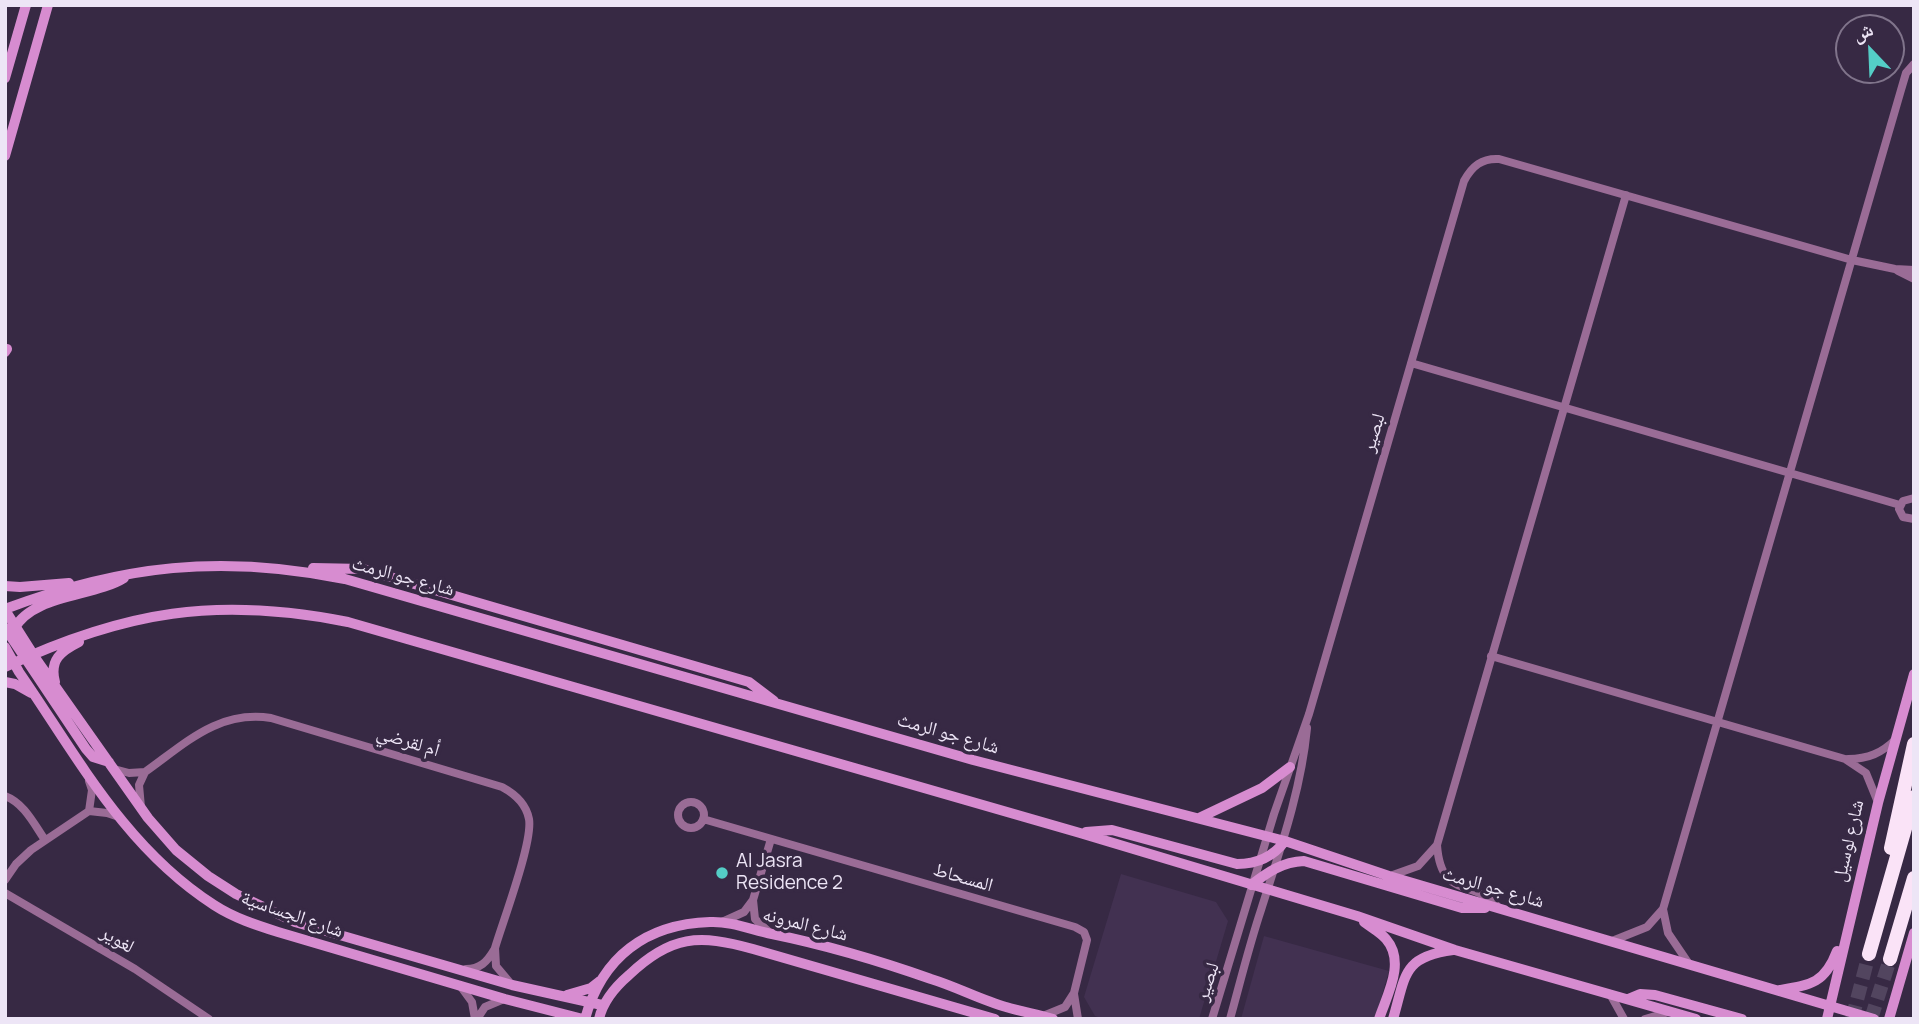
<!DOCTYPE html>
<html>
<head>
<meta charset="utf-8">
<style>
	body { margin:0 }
	#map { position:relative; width:1919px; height:1024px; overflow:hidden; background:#372944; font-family:Manrope,"Noto Naskh Arabic",sans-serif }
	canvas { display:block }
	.frame { position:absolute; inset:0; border:7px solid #ede5f6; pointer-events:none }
	.north { position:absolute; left:1835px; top:14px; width:70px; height:70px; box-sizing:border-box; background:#372944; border:2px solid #80748b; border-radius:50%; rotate:337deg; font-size:19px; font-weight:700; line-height:28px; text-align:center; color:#ede5f6 }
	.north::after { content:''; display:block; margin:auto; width:24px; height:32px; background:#54cdc6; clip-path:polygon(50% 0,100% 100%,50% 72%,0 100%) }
</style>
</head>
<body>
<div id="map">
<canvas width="1919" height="1024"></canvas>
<div class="frame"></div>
<div class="north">ش</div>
</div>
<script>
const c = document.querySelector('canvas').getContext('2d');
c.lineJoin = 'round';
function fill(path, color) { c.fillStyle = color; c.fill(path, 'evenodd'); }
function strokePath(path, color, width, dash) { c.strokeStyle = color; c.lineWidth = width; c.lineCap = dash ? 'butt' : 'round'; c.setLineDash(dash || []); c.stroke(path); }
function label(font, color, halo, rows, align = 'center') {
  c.font = font + ' Manrope,"Noto Naskh Arabic",sans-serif'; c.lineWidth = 7; c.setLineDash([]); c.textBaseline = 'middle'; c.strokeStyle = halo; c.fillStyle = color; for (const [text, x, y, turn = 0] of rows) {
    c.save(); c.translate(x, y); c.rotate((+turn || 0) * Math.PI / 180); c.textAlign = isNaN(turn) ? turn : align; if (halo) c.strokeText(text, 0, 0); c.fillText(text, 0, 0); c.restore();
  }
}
const built = new Path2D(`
	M1121 874 1216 902 1228 921 1199 1019H1103L1095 1016 1084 997Z
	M1264 936 1389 971 1375 1019H1241Z`);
const highwayTunnel = new Path2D(`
	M1852 1019 1869 954
	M1871 1019 1890 959`);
const street = new Path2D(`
	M1898 271 1914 279
	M1411 363 1900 505
	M1914 498 1903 501 1899 509 1903 517 1914 519
	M1491 656 1845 759 1866 773 1877 800
	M1848 759C1868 759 1882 753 1896 739
	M114 769 129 773 145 772
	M5 796C24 803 34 824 45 840
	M678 815a13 13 0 1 1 26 0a13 13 0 1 1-26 0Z
	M141 807 139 785 145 772C186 743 218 710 271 718L502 787C515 794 526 803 529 819 533 842 503 921 495 948L496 966 512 985
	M89 811 92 790 89 781
	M703 819 1075 927 1084 932 1087 940 1074 993 1065 1007 1043 1016
	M1437 845C1441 900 1473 878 1498 907
	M1390 876 1418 866 1437 845 1626 195
	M5 880 16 864 31 850 89 811 107 813 116 816
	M5 893 135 969 209 1019
	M1663 909 1668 933 1689 964
	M722 922 744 912 753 900
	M769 932 755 919 753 900 771 839
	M1612 941 1647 927 1663 909 1901 90 1906 73 1914 64
	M466 969C480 969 487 962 494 950
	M461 987 472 1002 475 1019
	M1074 994 1078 1019
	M1610 994 1624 1019
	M477 1019 485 1007 504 999
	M1212 1019 1274 814 1309 714 1464 181C1472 166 1482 158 1499 159L1852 260 1895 269 1914 270
	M1230 1019C1240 983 1249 946 1261 910 1280 850 1301 791 1307 728
	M1645 1019 1669 1012`);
const secondary = new Path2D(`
	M5 78 26 5
	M5 156 48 5
	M5 352 7 349
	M313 568 363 569 749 682 774 701
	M5 586 20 587 69 583
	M5 609C122 565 222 554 345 579L973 760 1285 841 1389 876 1874 1019
	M5 610 38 662 148 818 176 850 208 876 236 894 295 922 512 985 602 1005
	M5 628 86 749 93 757 109 762
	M14 629C33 594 94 597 124 578
	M5 647 19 672C77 756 125 848 214 905 234 918 256 925 278 932L505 999 583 1019
	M5 667C125 611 217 596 348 622L1080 833 1357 916 1455 950 1696 1019
	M5 682 15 684 31 693
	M55 682C49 660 61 651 79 642
	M1199 818 1262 788 1290 767
	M1086 832 1112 830 1237 864C1256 864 1273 857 1285 841
	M1251 885C1268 872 1282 862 1304 861L1462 908H1485
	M1364 922C1372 928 1380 932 1386 939 1406 962 1387 995 1379 1019
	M1780 990C1811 985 1825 983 1837 951
	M567 995 591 988 600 981
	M1628 999 1640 994 1655 995 1742 1019
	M585 1019C602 957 646 924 710 922 731 921 752 930 772 934 826 945 880 961 931 979 957 987 981 1000 1006 1007 1022 1012 1038 1014 1053 1019
	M599 1019C603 1001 615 987 629 975 671 935 699 934 753 949L995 1019
	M1393 1019C1406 975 1402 957 1453 950
	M1827 1019 1878 803 1914 674
	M1889 1019 1914 933`);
const highway = new Path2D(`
	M1891 848 1914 744
	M1869 954 1914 797
	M1890 959 1914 878`);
const markers = [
	[722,873,7,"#54cdc6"]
];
const streetNames = [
	["لبصير",1374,433,-73],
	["شارع جو الرمث",403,577,15],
	["شارع جو الرمث",948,734,16],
	["أم لقرضي",408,742,17],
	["شارع لوسيل",1849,841,-77],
	["المسحاط",963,878,16],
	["شارع جو الرمث",1493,888,16],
	["شارع الجساسية",292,915,19],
	["شارع المرونه",805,925,14],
	["لغوير",117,940,30],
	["لبصير",1208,982,-72]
];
const poiNames = [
	["Al Jasra",736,862],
	["Residence 2",736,884]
];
fill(built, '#423151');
strokePath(highwayTunnel, '#52455f', 14, [14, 7]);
strokePath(street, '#9a6c96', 8);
strokePath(secondary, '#d78cd0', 10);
strokePath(highway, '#fae3f7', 14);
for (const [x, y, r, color] of markers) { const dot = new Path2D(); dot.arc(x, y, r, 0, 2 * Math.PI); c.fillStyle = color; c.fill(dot); strokePath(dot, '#372944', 2.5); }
label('19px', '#ede5f6', '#372944', streetNames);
label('19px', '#ede5f6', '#372944', poiNames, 'left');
</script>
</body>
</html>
